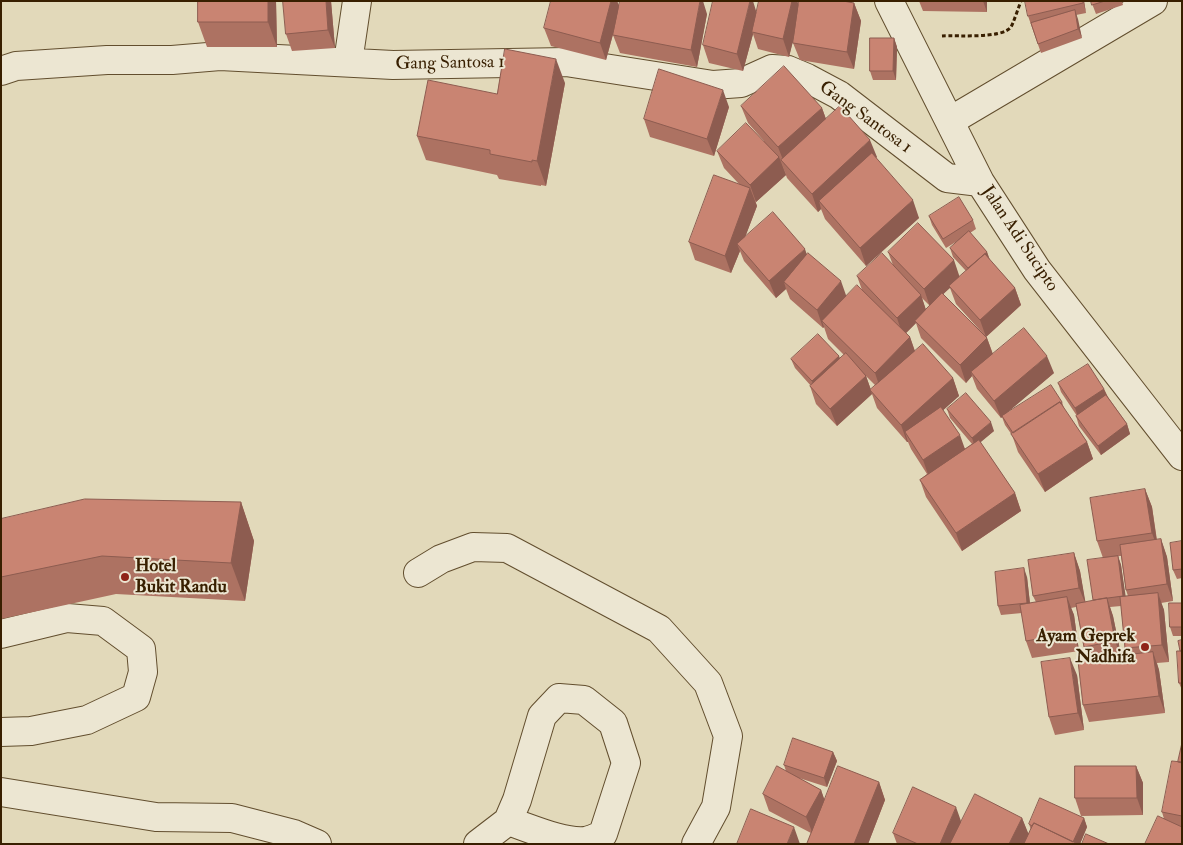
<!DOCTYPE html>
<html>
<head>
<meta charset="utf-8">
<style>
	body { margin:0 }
	#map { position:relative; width:1183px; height:845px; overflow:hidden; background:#e2d9ba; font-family:"IM FELL Double Pica",serif }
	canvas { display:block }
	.frame { position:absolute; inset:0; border:2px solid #381f00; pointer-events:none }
</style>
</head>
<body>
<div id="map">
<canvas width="1183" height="845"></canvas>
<div class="frame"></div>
</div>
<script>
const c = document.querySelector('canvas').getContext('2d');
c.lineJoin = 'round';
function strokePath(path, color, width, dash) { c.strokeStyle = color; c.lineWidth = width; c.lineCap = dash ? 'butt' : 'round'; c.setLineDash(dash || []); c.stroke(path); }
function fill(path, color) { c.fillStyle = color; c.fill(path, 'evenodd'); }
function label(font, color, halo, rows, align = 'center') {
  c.font = font + ' "IM FELL Double Pica",serif'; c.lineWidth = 4; c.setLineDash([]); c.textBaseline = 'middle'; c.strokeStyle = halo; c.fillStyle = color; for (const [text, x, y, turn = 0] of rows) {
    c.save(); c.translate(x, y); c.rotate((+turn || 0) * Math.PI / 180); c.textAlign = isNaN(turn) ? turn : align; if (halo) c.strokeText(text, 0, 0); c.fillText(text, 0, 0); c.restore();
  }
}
const path = new Path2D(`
	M942 36C957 35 1002 39 1011 27 1013 24 1019 6 1021 1`);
const minor = new Path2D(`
	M889 1 980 182 1037 270 1182 456
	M348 62 357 1
	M1 71 16 66 107 60H172L220 56 393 65 566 62 713 85 741 83 772 69 788 70 807 78 839 95 947 178 980 182
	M950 121 1153 1
	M418 573 441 559 473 547 507 548 659 629 708 683 728 736 716 807 696 844
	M1 634 67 618 103 621 141 649 143 672 136 697 87 720 31 731 1 732
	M1 792 156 817 232 818 294 834 317 844
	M478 844 508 821 517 800 542 716 559 698 584 700 613 723 626 763 603 834C597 837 592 840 585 841 562 843 530 828 508 821`);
const wall = new Path2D(`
	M276 1 277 47H207L198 22Z
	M283 1H331L335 48 292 51 286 34Z
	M617 1 619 6 707 14 697 67 620 53 613 35 614 31 606 60 551 46 544 28Z
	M792 1H797L799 5V1H851V3H854L861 21 854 69 800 60 793 43 794 36 789 57 758 49 753 34 743 71 709 63 703 45 757 12Z
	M919 1H987V12L923 11Z
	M1084 1 1086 13 1076 15 1082 38 1041 53 1028 16Z
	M1091 1H1122L1123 5 1096 14Z
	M894 38 897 47 896 80H873L870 71Z
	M565 83 546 186 541 185V186L499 179 497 175 426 160 417 136 497 94Z
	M741 106 822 108 826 119 877 157 876 158 919 218 866 266 825 219 821 209 818 212 787 178 780 159 786 175 756 202 755 200 757 206 745 237 807 255 846 296 862 290 857 276 893 265 888 252 960 277 966 271 953 257 950 248 959 240 946 248 932 225 929 216 973 220 976 229 970 233 987 252 990 260 1015 288 1021 305 986 337 956 304 950 288 943 294 987 338 993 354 1054 373 1006 413 1062 402 1065 411 1087 442 1093 459 1045 492 1018 452 1012 435 1005 425 1002 417 1001 418 977 389 972 376 966 383 921 338 916 323 906 333 910 337 915 351 953 378 959 396 943 410 965 449 972 444 950 418 947 409 994 431 980 442 1015 493 1021 511 962 551 926 497 920 480 927 474 911 449 908 442H907L877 408 872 394 837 426 816 404 810 386H811L795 368 791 359 839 356 840 359 844 355 828 339 824 327 823 328 790 299 786 289 776 298 744 261 740 251 731 273 695 260 689 242 739 184 724 168 717 151 764 141 748 123ZM922 298 930 306 926 310ZM866 376 876 386 871 390Z
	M729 107 714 156 650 137 644 119Z
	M1058 383 1104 389 1108 397 1127 424 1130 434 1101 455 1079 426 1076 416H1077L1061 392Z
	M1145 489 1152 507 1157 540 1161 539 1167 557 1173 601 1161 603 1164 610 1169 662 1157 663 1159 670 1165 713 1089 722 1083 705 1088 660 1084 647 1076 607 1071 608 1074 615 1079 651 1032 658 1026 641 1022 613 1001 615 998 606 1027 577 1030 603 1036 602 1033 596 1074 553 1080 571 1085 602 1093 601 1103 558 1097 541ZM1118 556H1121L1126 590 1128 596H1125L1121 565ZM1121 606 1125 648 1127 655 1121 656 1113 616 1110 607Z
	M241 502 254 541 245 601 116 594 1 619V519Z
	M1182 541V578L1177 579 1173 570Z
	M1182 603V636H1173L1170 627Z
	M1182 640V690L1179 683 1180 651Z
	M1077 675 1084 730 1055 735 1049 717Z
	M1182 743V844L1164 819 1162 812 1178 762Z
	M833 752 837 761 827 787 799 778 821 790 824 799 879 782 885 800 868 844H807L811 833 769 811 763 794 786 771 784 765Z
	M1136 766 1143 783V815L1081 816 1075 798Z
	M1022 818 1028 834 1031 830 1029 824 1084 818 1087 827 1080 844H897L893 833 961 822Z`);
const shadedWall = new Path2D(`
	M268 1H276L277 47 268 22Z
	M326 1H331L335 48 328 30Z
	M611 1H617L620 8 606 60 600 43Z
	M700 1H703L707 14 697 67 691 50Z
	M750 1H753L757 14 752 32 753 34 743 71 737 54Z
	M792 1H797L801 10 789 57 783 39Z
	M983 1H987V12Z
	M1083 1H1084L1086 13Z
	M854 3 861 21 854 69 847 52Z
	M1075 10 1078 19 1082 38 1078 29Z
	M894 38 897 47 896 80 893 71Z
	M556 59 565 83 546 186 537 161Z
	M723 90 729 107 714 156 707 139Z
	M822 108 828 125 785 165 778 147Z
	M870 140 877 157 824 207 819 201 821 209 818 212 812 194Z
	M779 157 786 175 756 202 750 185Z
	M750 188 757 206 741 248 737 244 740 251 731 273 725 256Z
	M913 200 919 218 866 266 860 248Z
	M805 249 811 267 784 282 786 289 776 298 769 281Z
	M987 252 990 261 971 277 968 268Z
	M954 260 960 278 930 307 924 289Z
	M841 281 847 298 822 321 824 327 823 328 817 310Z
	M1015 288 1021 305 986 337 980 320Z
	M921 295 927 313 915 321 916 323 903 336 897 318Z
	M910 337 916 355 881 391 875 373Z
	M987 338 993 355 971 372 972 376 966 383 960 365Z
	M839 356 842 366 815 391 812 381Z
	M1047 356 1054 373 1001 418 994 401Z
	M866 376 872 393 870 390 872 394 837 426 830 409Z
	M953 378 959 396 910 440 905 432 908 442H907L901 425Z
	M1104 389 1108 398 1078 417 1075 408Z
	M991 422 994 431 975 447 972 438Z
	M1127 424 1130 434 1101 455 1098 446Z
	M960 435 966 452 929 477 923 460Z
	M1087 442 1093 459 1045 492 1038 474Z
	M1145 489 1152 507 1158 550 1152 533Z
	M1015 493 1021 511 962 551 956 533Z
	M241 502 254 541 245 601 231 563Z
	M1161 539 1167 557 1173 601 1167 584Z
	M1074 553 1080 571 1086 605 1079 588Z
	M1118 556 1121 565 1127 605 1123 596Z
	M1024 568 1027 577 1031 613 1027 603Z
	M1158 593 1164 610 1169 662 1162 645Z
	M1067 597 1074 615 1079 651 1073 633Z
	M1107 598 1113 616 1122 659 1115 641Z
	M1153 652 1159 670 1165 713 1159 696Z
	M1070 658 1077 675 1084 730 1078 713Z
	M833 752 837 761 827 787 824 778Z
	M1136 766 1143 783V815L1137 798Z
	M879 782 885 800 868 844H854Z
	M821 790 827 807 813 834 806 817Z
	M956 807 962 824 954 844H940Z
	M1022 818 1029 835 1024 844H1009Z
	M1084 818 1087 827 1080 844H1072Z
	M794 827 800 844H787Z`);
const building = new Path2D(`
	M198 1H268V22H198Z
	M283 1H326L328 30 286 34Z
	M551 1H611L600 43 544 28Z
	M620 1H700L691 50 613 35Z
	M713 1H750L737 54 703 45Z
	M759 1H792L783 39 752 32Z
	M799 1H843L854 3 847 52 793 43Z
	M1025 1H1083V3L1028 16Z
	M1091 1H1105L1092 5Z
	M1075 10 1078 29 1038 44 1031 23Z
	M870 38H894L893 71H870Z
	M505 49 556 59 537 161 532 160V162L490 154V150L417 136 428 80 497 94Z
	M784 66 822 108 778 147 741 106Z
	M659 69 723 90 707 139 644 119Z
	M840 106 870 140 812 194 781 160Z
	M746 123 779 157 750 185 717 151Z
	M872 153 913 200 860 248 819 201Z
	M714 175 750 188 725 256 689 242Z
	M959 197 973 220 943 239 929 216Z
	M773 212 805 249 769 281 737 244Z
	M918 223 954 260 924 289 888 252Z
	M969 231 987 252 968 268 950 248Z
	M808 253 841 281 817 310 784 282Z
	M882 253 921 295 897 318 857 276Z
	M985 254 1015 288 980 320 949 286Z
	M857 285 910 337 875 373 822 321Z
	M942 293 987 338 960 365 915 321Z
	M1024 328 1047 356 994 401 971 372Z
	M818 334 839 356 812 381 791 359Z
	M923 344 953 378 901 425 870 390Z
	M846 353 866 376 830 409 810 386Z
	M1088 364 1104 389 1075 408 1058 383Z
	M1051 385 1062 402 1061 404 1060 402 1013 433 1002 416Z
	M966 393 991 422 972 438 947 409Z
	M1106 395 1127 424 1098 446 1076 416Z
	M1060 402 1087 442 1038 474 1011 434Z
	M941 407 960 435 923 460 905 432Z
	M979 440 1015 493 956 533 920 480Z
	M1145 489 1152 533 1097 541 1090 498Z
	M85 499 241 502 231 563 102 556 1 577V519Z
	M1161 539 1167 584 1126 590 1120 545Z
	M1182 541V569L1173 570 1170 543Z
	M1074 553 1079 588 1033 596 1028 560Z
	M1118 556 1123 596 1093 600 1087 560Z
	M1024 568 1027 603 998 606 995 572Z
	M1158 593 1162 645 1125 648 1120 597Z
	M1067 597 1073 633 1026 641 1020 605Z
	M1107 598 1115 641 1084 647 1076 604Z
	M1169 603H1182V627H1170Z
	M1182 640V651H1180L1178 641Z
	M1177 651H1182V683H1179Z
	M1153 652 1159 696 1083 705 1078 661Z
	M1070 658 1078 713 1049 717 1041 662Z
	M793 738 833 752 824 778 784 765Z
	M1182 743V763L1178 762Z
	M1172 761 1182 762V816L1162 812Z
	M777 766 821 790 806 817 763 794Z
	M838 766 879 782 854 844H807Z
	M1075 766H1136L1137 798H1075Z
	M913 787 956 807 940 844H918L893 833Z
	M975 794 1022 818 1009 844H950Z
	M1040 798 1084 818 1073 842 1034 823 1032 826 1029 824Z
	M751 809 794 827 787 844H737Z
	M1158 816 1182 827V844H1145Z
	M1034 823 1076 843V844H1024Z
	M1086 834 1109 844H1082Z`);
const markers = [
	[125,577,5,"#8f2418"],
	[1145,647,5,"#8f2418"]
];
const streetNames = [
	["Gang Santosa 1",450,64,-1],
	["Gang Santosa 1",865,118,36],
	["Jalan Adi Sucipto",1019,239,56]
];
const poiNames = [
	["Hotel",135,567],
	["Bukit Randu",135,588],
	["Ayam Geprek",1135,637,"right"],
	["Nadhifa",1135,658,"right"]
];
strokePath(minor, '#624e2e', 30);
strokePath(path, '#381f00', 3, [4, 2.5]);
strokePath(minor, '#ece6d2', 28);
fill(wall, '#ad7262');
fill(shadedWall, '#8d5c50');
fill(building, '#c98472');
strokePath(building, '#8d5c50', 1);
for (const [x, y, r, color] of markers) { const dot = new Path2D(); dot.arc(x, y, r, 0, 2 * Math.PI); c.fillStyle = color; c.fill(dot); strokePath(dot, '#ece6d2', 2); }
label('18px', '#381f00', '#ece6d2', streetNames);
label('bold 18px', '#381f00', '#ece6d2', poiNames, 'left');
</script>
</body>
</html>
